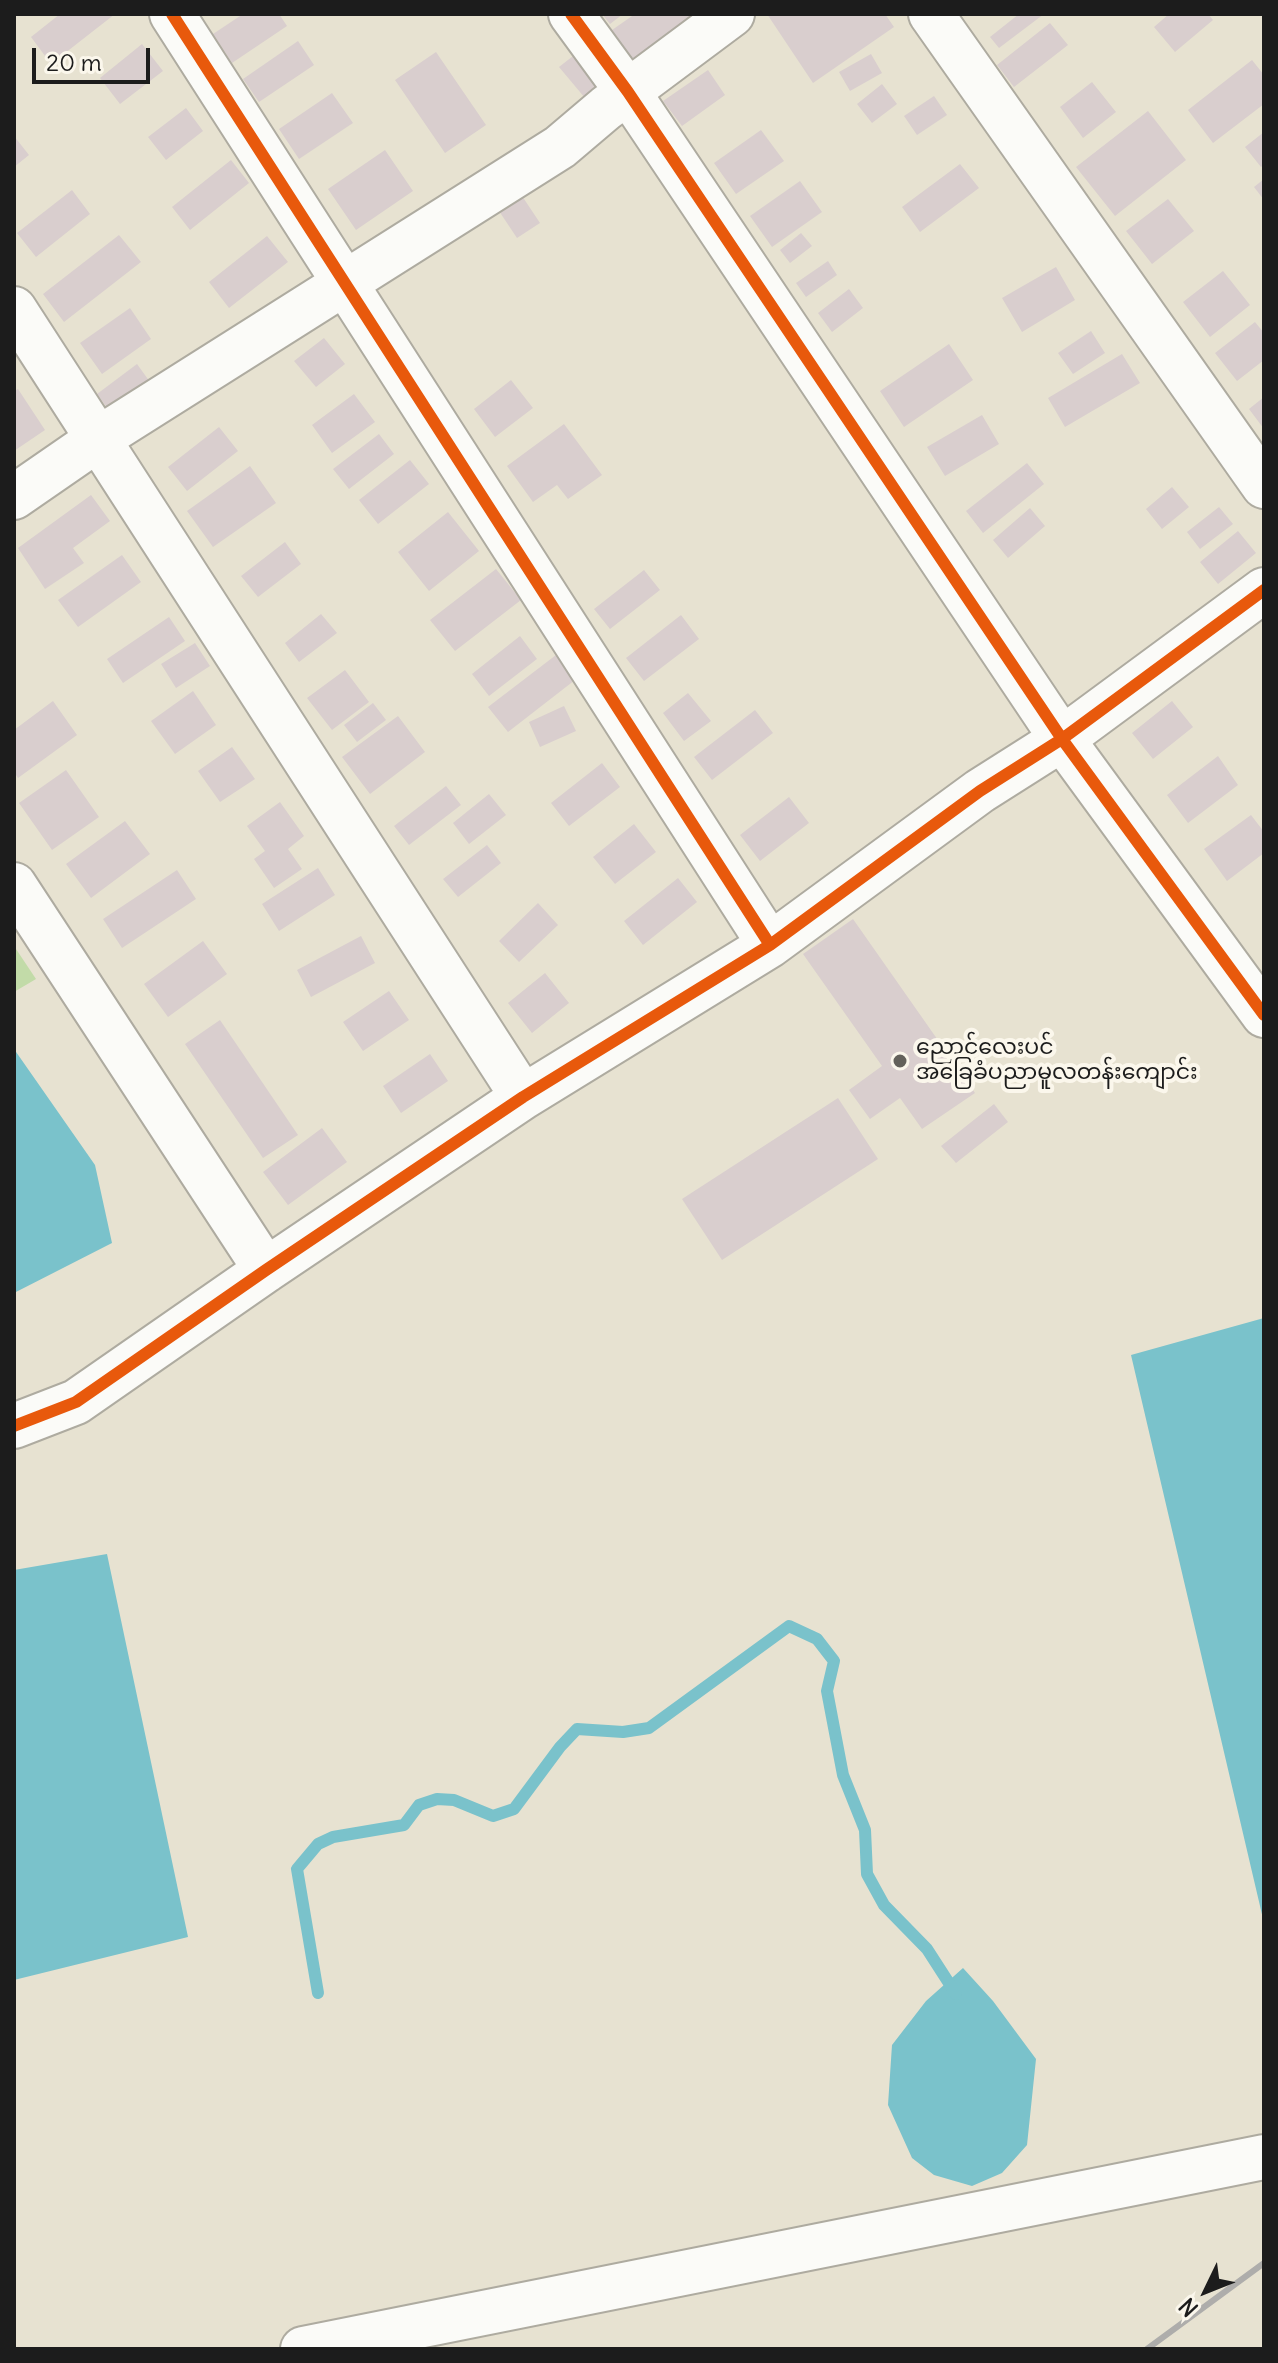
<!DOCTYPE html>
<html>
<head>
<meta charset="utf-8">
<style>
	body { margin:0 }
	#map { position:relative; width:1278px; height:2363px; overflow:hidden; background:#e7e2d1; font-family:Delius,sans-serif }
	canvas { display:block }
	.frame { position:absolute; inset:0; border:16px solid #1c1c1c; pointer-events:none }
	.north { position:absolute; left:1166px; top:2251px; width:80px; height:80px; -webkit-text-stroke:6px #fbf7ec; paint-order:stroke; rotate:227deg; font-size:22px; font-weight:700; line-height:32px; text-align:center; color:#1c1c1c }
	.north::after { content:''; display:block; margin:auto; width:28px; height:36px; background:#1c1c1c; clip-path:polygon(50% 0,100% 100%,50% 72%,0 100%) }
	.scale { position:absolute; left:32px; top:48px; width:118px; height:36px; box-sizing:border-box; border:4px solid #1c1c1c; border-top:0; padding-left:10px; font-size:24px; line-height:28px; white-space:nowrap; color:#1c1c1c; -webkit-text-stroke:6px #fbf7ec; paint-order:stroke }
</style>
</head>
<body>
<div id="map">
<canvas width="1278" height="2363"></canvas>
<div class="frame"></div>
<div class="north">N</div>
<div class="scale">20 m</div>
</div>
<script>
const c = document.querySelector('canvas').getContext('2d');
c.lineJoin = 'round';
function fill(path, color) { c.fillStyle = color; c.fill(path, 'evenodd'); }
function strokePath(path, color, width, dash) { c.strokeStyle = color; c.lineWidth = width; c.lineCap = dash ? 'butt' : 'round'; c.setLineDash(dash || []); c.stroke(path); }
function label(font, color, halo, rows, align = 'center') {
  c.font = font + ' Delius,"Noto Sans Myanmar",sans-serif'; c.lineWidth = 8; c.setLineDash([]); c.textBaseline = 'middle'; c.strokeStyle = halo; c.fillStyle = color; for (const [text, x, y, turn = 0] of rows) {
    c.save(); c.translate(x, y); c.rotate((+turn || 0) * Math.PI / 180); c.textAlign = isNaN(turn) ? turn : align; if (halo) c.strokeText(text, 0, 0); c.fillText(text, 0, 0); c.restore();
  }
}
const green = new Path2D(`
	M14 946 36 979 14 992Z`);
const water = new Path2D(`
	M14 1049 95 1165 112 1243 14 1293Z
	M1264 1318V1923L1131 1355Z
	M107 1554 188 1937 14 1980V1570Z
	M963 1968 993 2001 1036 2059 1027 2145 1002 2173 972 2186 934 2175 912 2158 888 2105 892 2045 926 2001Z`);
const stream = new Path2D(`
	M318 1993 297 1869 318 1844 333 1837 404 1825 419 1805 437 1799 454 1800 493 1816 514 1809 560 1747 577 1729 623 1732 649 1728 789 1626 817 1639 834 1661 827 1691 843 1775 865 1830 867 1874 884 1905 927 1949 956 1994`);
const building = new Path2D(`
	M60 14H115L51 64 31 37Z
	M243 14H279L287 26 232 63 213 34Z
	M602 14H623L610 24Z
	M635 14H700L634 61 612 30Z
	M767 14H885L894 27 813 83Z
	M1019 14H1044L999 48 990 37Z
	M1169 14H1208L1213 20 1175 52 1154 27Z
	M1050 23 1068 45 1014 87 997 65Z
	M298 41 314 65 259 102 243 79Z
	M142 44 163 71 120 104 100 78Z
	M582 49 607 80 585 98 559 67Z
	M436 52 486 125 445 153 395 80Z
	M871 54 882 73 850 91 839 72Z
	M1252 60 1264 75V104L1213 143 1188 110Z
	M708 70 725 95 682 126 663 101Z
	M1092 82 1116 112 1083 138 1060 107Z
	M882 84 897 104 872 123 857 104Z
	M332 93 353 123 299 159 279 129Z
	M934 96 947 115 917 135 904 116Z
	M186 108 203 131 166 160 148 137Z
	M1148 111 1186 160 1115 216 1076 167Z
	M761 130 784 161 736 194 714 163Z
	M1264 132V164L1261 167 1245 147Z
	M14 136 29 155 14 167Z
	M385 150 413 191 356 230 328 189Z
	M231 160 249 183 190 230 172 207Z
	M960 164 979 188 920 232 902 207Z
	M1264 179V200L1254 187Z
	M800 181 822 212 772 247 750 216Z
	M516 187 540 223 517 238 493 202Z
	M72 190 90 214 36 257 17 233Z
	M1168 199 1194 231 1152 264 1126 231Z
	M801 233 812 246 790 263 780 250Z
	M119 235 141 262 64 322 43 294Z
	M267 236 288 262 229 308 209 282Z
	M828 261 837 275 806 297 796 283Z
	M1056 267 1075 300 1022 332 1002 298Z
	M1223 271 1250 305 1210 337 1183 302Z
	M849 289 863 308 832 332 818 313Z
	M130 308 151 339 102 374 80 343Z
	M1255 322 1264 333V360L1237 381 1215 353Z
	M1091 331 1105 353 1073 374 1058 353Z
	M324 338 345 364 316 387 294 361Z
	M949 344 973 380 904 427 880 391Z
	M1122 354 1140 383 1065 427 1048 398Z
	M137 364 150 382 110 412 97 394Z
	M511 380 533 408 495 437 474 409Z
	M18 389 45 430 14 451V391Z
	M354 394 375 422 332 453 312 425Z
	M1264 397V429L1249 409Z
	M982 415 999 444 945 476 927 447Z
	M564 424 602 475 568 499 557 485 533 502 507 466Z
	M219 427 238 451 187 491 168 467Z
	M379 434 394 454 349 489 333 469Z
	M410 460 429 484 378 524 359 500Z
	M1027 463 1044 484 983 533 966 511Z
	M250 466 276 503 213 547 187 511Z
	M1172 487 1189 507 1162 529 1146 509Z
	M91 495 110 521 73 548 84 563 45 589 18 548Z
	M1219 507 1233 524 1200 549 1187 532Z
	M1030 508 1045 526 1008 558 993 540Z
	M448 512 479 551 429 591 398 552Z
	M1238 531 1256 553 1218 584 1200 562Z
	M285 542 301 564 258 597 241 576Z
	M122 555 141 582 78 627 58 600Z
	M496 569 521 600 455 651 430 620Z
	M644 570 660 590 610 629 594 609Z
	M321 614 337 633 299 662 285 643Z
	M681 615 699 639 644 681 626 658Z
	M169 617 185 641 123 683 107 659Z
	M520 636 537 659 489 696 472 674Z
	M195 643 210 666 176 688 161 664Z
	M556 655 575 680 508 732 488 707Z
	M345 670 369 702 332 730 307 698Z
	M193 691 216 725 175 754 151 721Z
	M688 693 711 721 684 741 663 713Z
	M53 701 77 735 18 778 14 772V730Z
	M1172 701 1193 727 1153 759 1132 733Z
	M373 703 386 720 357 742 344 725Z
	M564 706 576 731 540 747 529 722Z
	M755 710 773 733 712 780 694 757Z
	M398 716 425 752 370 794 342 757Z
	M232 747 255 779 220 802 198 771Z
	M1218 756 1238 785 1188 823 1167 795Z
	M602 763 620 787 569 826 551 803Z
	M66 770 99 817 52 850 19 803Z
	M446 786 461 805 409 845 394 826Z
	M489 794 506 815 469 844 453 823Z
	M789 797 809 823 760 861 740 835Z
	M280 802 304 836 288 849 302 869 274 888 254 859 265 851 247 826Z
	M1251 815 1264 832V853L1227 881 1204 849Z
	M125 821 150 854 91 898 66 864Z
	M634 824 656 852 615 884 593 857Z
	M487 845 501 863 458 897 443 879Z
	M318 868 335 895 279 931 262 904Z
	M177 870 196 899 122 948 103 919Z
	M678 878 697 902 643 945 624 921Z
	M538 903 558 925 519 962 499 941Z
	M853 919 975 1093 922 1129 900 1098 870 1119 849 1090 882 1066 803 954Z
	M361 936 375 963 311 997 297 970Z
	M203 941 227 974 168 1017 144 984Z
	M545 973 569 1003 532 1033 508 1003Z
	M389 991 409 1020 363 1051 343 1022Z
	M220 1020 298 1135 263 1158 185 1044Z
	M430 1054 448 1081 401 1113 383 1086Z
	M838 1098 878 1159 722 1260 682 1199Z
	M994 1104 1008 1122 956 1163 941 1146Z
	M322 1128 347 1162 288 1205 263 1172Z`);
const minor = new Path2D(`
	M172 14 770 945
	M571 14 628 92 1062 739 1264 1015
	M931 14 1264 486
	M14 309 523 1097
	M14 497 98 439 560 147 606 108 732 14
	M14 885 266 1270
	M14 1426 76 1402 266 1270 523 1097 770 945 980 791 1062 739 1264 590`);
const major = new Path2D(`
	M303 2349 1264 2157`);
const rail = new Path2D(`
	M1147 2349 1264 2263`);
const cycleway = new Path2D(`
	M172 14 770 945
	M571 14 628 92 1062 739 1264 1015
	M14 1426 76 1402 266 1270 523 1097 770 945 980 791 1062 739 1264 590`);
const markers = [
	[900,1061,8,"#63615b"]
];
const poiNames = [
	["ညောင်လေးပင်",916,1048],
	["အခြေခံပညာမူလတန်းကျောင်း",916,1073]
];
fill(green, '#c2dba8');
fill(water, '#7ac2cb');
strokePath(stream, '#7ac2cb', 12);
fill(building, '#d9cece');
strokePath(minor, '#aeaba0', 48);
strokePath(major, '#aeaba0', 48);
strokePath(minor, '#fbfbf8', 44);
strokePath(major, '#fbfbf8', 44);
strokePath(rail, '#aeadab', 6);
strokePath(cycleway, '#e8590c', 12);
for (const [x, y, r, color] of markers) { const dot = new Path2D(); dot.arc(x, y, r, 0, 2 * Math.PI); c.fillStyle = color; c.fill(dot); strokePath(dot, '#fbf7ec', 3); }
label('22px', '#1c1c1c', '#fbf7ec', poiNames, 'left');
</script>
</body>
</html>
